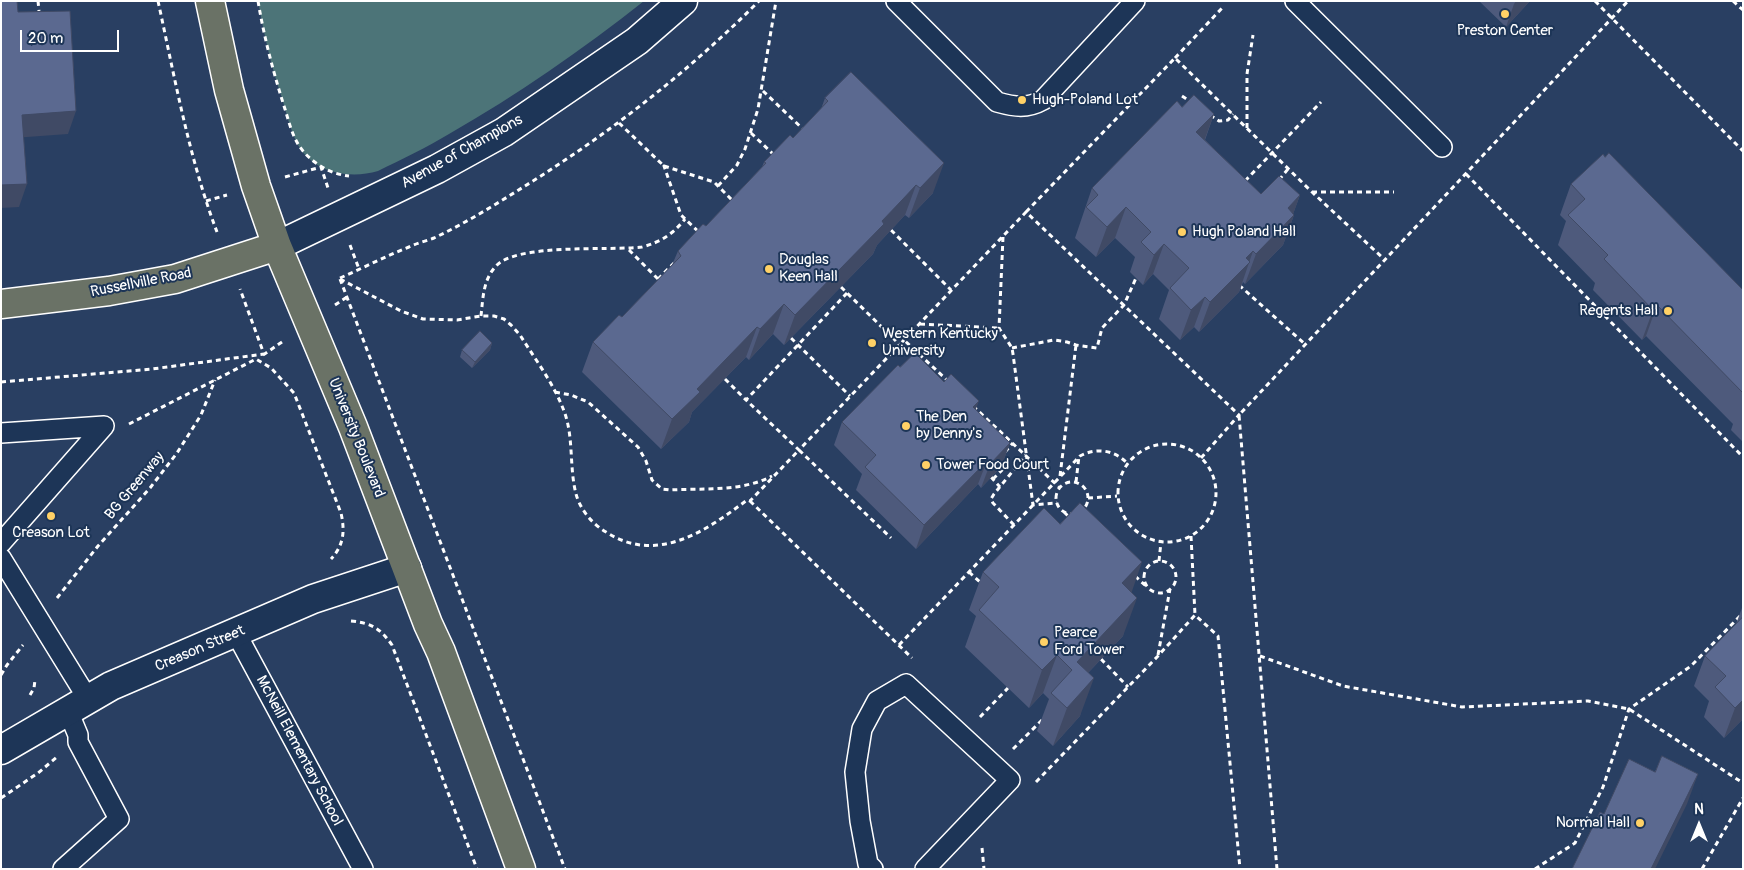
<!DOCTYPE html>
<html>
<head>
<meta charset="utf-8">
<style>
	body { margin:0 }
	#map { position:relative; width:1744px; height:870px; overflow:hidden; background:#293f62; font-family:Pangolin,sans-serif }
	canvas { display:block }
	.frame { position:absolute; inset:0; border:2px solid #fff; pointer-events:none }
	.north { position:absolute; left:1674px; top:800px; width:50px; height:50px; -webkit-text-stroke:4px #1d3557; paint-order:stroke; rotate:0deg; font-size:14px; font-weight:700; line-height:20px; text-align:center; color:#fff }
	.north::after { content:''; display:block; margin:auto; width:18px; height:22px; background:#fff; clip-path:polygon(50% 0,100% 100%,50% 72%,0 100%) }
	.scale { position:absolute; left:20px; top:30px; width:99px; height:22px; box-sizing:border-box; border:2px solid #fff; border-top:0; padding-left:6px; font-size:15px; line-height:18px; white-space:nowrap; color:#fff; -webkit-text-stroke:4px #1d3557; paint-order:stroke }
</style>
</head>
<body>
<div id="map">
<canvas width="1744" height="870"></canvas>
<div class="frame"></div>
<div class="north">N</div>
<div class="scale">20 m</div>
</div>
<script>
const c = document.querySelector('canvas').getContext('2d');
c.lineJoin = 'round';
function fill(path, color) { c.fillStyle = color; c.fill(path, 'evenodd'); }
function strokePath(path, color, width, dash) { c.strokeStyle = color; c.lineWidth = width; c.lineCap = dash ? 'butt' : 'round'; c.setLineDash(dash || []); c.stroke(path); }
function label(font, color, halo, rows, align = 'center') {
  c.font = font + ' Pangolin,sans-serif'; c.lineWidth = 4; c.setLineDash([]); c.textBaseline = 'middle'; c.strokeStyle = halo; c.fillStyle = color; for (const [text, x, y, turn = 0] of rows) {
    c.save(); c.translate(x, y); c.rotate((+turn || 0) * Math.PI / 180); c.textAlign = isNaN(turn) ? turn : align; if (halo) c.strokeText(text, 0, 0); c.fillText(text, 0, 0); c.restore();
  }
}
const green = new Path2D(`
	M258 1H644C582 50 517 95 449 134 426 148 402 159 378 171 348 180 310 172 296 141 290 128 286 112 282 98 271 66 264 34 258 1Z`);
const path = new Path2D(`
	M38 1 39 11
	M158 1C175 79 189 158 217 232
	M258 1C264 37 273 71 284 106 289 121 292 138 303 151 315 165 331 174 349 176
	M1595 1 1743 151
	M1733 1 1743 10
	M1175 58 1224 6
	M763 91 805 131
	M1182 96 1191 102
	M1210 115 1219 121 1228 120 1233 114
	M619 123 664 166
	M1247 128V74L1253 35
	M751 133 774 155
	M664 166 714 182 735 203 703 236 681 215Z
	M1466 174 1743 457
	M285 177 321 167 328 188
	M1279 180 1288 169
	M1245 181 1321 102
	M718 186 737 165 745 149 758 109 776 1
	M1312 192H1394
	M206 201 227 195
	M1026 212 1175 58 1312 192 1385 260
	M891 230 951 290
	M1003 237 999 328 1012 348 1013 354 1033 505 1057 503
	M350 245 359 269
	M629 250 658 279
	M340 278C363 268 386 256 409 247 417 243 426 241 434 238 468 222 501 201 533 181 615 129 690 70 759 1
	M340 279 401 311 423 319 457 320 481 316H494L504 319 511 325 520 335C535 359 554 384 564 411 574 437 569 467 576 494 580 509 592 524 606 532 657 565 706 531 747 500L750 501 799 450 891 538
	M340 279 565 869
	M658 279 675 262
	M1239 285 1306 345
	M841 287 899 344
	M847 293 746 400 799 450 904 340
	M335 305 347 297
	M481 316C483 298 483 280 496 266 517 243 609 251 642 247 661 242 673 234 685 219
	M920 324 999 328
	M791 338 850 396
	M1012 348 1054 340 1067 342 1076 345 1097 348 1102 328 1124 305 1136 278
	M263 355 285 340
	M725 379 746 400
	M1 382 152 369 264 354 240 289
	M949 382 904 340 1026 212 1239 415 1201 458
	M555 392 571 395 588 402 638 447 646 461 652 480 662 489 670 490C703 488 742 492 772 476
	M973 406 1060 488
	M129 424 256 359 271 368 294 393 341 513C345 531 344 545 331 559
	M1118 493a49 49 0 1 1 98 0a49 49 0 1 1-98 0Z
	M1005 452 1013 443
	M1060 476 1076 345
	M991 477 1000 487
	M993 479 1005 467 1000 462
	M1056 498a16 16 0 1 1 32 0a16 16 0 1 1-32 0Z
	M1076 482 1079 456
	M1088 498 1117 496
	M750 501 912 658
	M1064 512 1071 519
	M1014 525 993 503 991 499 994 494 1026 455
	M1191 536 1195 615
	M1144 577a16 16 0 1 1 32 0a16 16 0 1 1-32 0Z
	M1159 561 1161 542
	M969 572 981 583
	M1135 576 1147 587
	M57 598 98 546 150 488 177 453 201 415 215 380
	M351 621C371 623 380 628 392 645L477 869
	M899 645 1080 456C1097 447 1115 450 1128 464
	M1158 655 1170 589
	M1260 656 1343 686 1462 707 1588 701 1629 709 1743 783
	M1101 659 1128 687
	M1 675 7 665 23 645
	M30 695 34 688 35 680
	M980 717 1008 688
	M1013 749 1044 718
	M1036 782 1158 656 1195 615 1218 636 1240 869
	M1 798 38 773 57 757
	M982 848 984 869
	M1277 869 1239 415 1628 1
	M1535 869 1575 843 1603 787 1629 709 1691 666 1743 613
	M1702 869 1743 798`);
const lane = new Path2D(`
	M896 1 997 102C1015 107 1027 109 1043 100L1135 1
	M1295 1 1442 147
	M1 433 104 426 1 543
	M1 558 88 699
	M236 633 363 869
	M63 869 119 819 78 742V735L68 711
	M873 869 868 864 860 821 855 772 862 729 877 701 906 684 1010 780 925 869`);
const street = new Path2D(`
	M277 246 437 169 504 132 637 41 683 1
	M1 750 111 686 313 599 407 568`);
const primary = new Path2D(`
	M210 1 229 90 256 186 277 246 353 427 428 624 441 652 521 869
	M1 304 109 291 175 279 277 246`);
const wall = new Path2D(`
	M1479 1H1530L1506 27Z
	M825 98 933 193 909 218 905 215 877 245 873 254 784 345 773 334 749 360 746 357 692 412 689 422 661 449 582 372 593 342 622 317 672 265 678 251 706 226 762 167 764 162 793 138 821 109Z
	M1182 107 1214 114 1205 140 1261 194 1300 195 1293 214 1294 215 1283 245 1245 284 1243 282 1239 292 1199 332 1194 327 1180 340 1159 319 1169 290 1153 274 1143 285 1130 272 1135 257 1115 238 1096 257 1075 238 1092 188Z
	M1605 157 1743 290V442L1731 430 1733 424 1646 336 1642 340 1593 290 1595 283 1558 245 1566 221 1560 215 1571 184Z
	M492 343 490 350 472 368 460 357 462 350Z
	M900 367 944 382 975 410 1010 443 1001 467 981 488 978 484 916 549 856 490 862 474 834 445 842 422Z
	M983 572 1131 592 1123 636 1088 673 1080 716 1053 746 1037 731 1049 699 1043 693 1029 708 965 647 976 616 969 610Z
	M1742 608H1743V719L1724 738 1704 717 1709 701 1694 686 1705 656 1736 624Z`);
const shadedWall = new Path2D(`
	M1516 1H1530L1506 27 1514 4Z
	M76 111 68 134 13 138 22 115Z
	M1214 114 1203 144 1196 132Z
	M944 163 933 193 909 218 920 188Z
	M27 184 19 207 1 208V185Z
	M916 185 905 215 877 245 873 254 784 345 795 315 882 221Z
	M1300 195 1292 217 1294 215 1283 245 1245 284 1256 254 1288 208Z
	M1126 207 1115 238 1096 257 1107 227Z
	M1164 244 1153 274 1143 285 1154 255Z
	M1253 251 1239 292 1199 332 1210 302 1246 258Z
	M1205 297 1194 327 1180 340 1191 310Z
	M784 304 773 334 749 360 760 329Z
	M1657 305 1646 336 1642 340 1653 310Z
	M757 327 746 357 692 412 689 422 661 449 672 419 697 389Z
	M492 343 490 350 472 368 475 362Z
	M979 401 970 424 973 407Z
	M1010 443 1001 467 981 488 990 464Z
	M987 461 978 484 916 549 924 525Z
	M1142 562 1129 600 1122 583Z
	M1137 598 1123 636 1063 699 1077 662Z
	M1057 655 1043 693 1029 708 1042 670Z
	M1094 678 1080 716 1053 746 1067 708Z
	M1743 700V719L1724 738 1735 708Z
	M1698 774 1687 804 1655 869H1651Z`);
const building = new Path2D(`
	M1 1H17L18 12 70 11 76 111 22 115 27 184 1 185Z
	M851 72 944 163 920 188 916 185 902 200 882 221 884 224 795 315 784 304 760 329 757 327 697 389 700 392 672 419 593 342 619 315 622 317 678 259 681 256 678 251 703 224 706 226 766 163 764 162 790 135 793 138 828 101 825 98Z
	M1194 95 1214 114 1196 132 1261 194 1279 176 1300 195 1288 208 1294 215 1256 254 1253 251 1246 258 1250 262 1210 302 1205 297 1191 310 1170 288 1189 268 1164 244 1154 255 1141 242 1151 232 1126 207 1107 227 1086 207 1098 195 1092 188 1177 101 1182 107Z
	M1609 153 1743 290V393L1657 305 1653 310 1604 259 1608 255 1568 215 1585 199 1571 184 1603 154 1605 157Z
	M480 331 492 343 475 362 462 350Z
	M915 353 944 382 951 374 979 401 973 407 1010 443 990 464 987 461 924 525 865 467 876 455 842 422 898 365 900 367Z
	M1080 503 1142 562 1122 583 1137 598 1077 662 1094 678 1067 708 1051 693 1072 670 1057 655 1042 670 979 610 999 587 983 572 1002 552 1044 508 1060 524Z
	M1743 617V700L1735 708 1715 687 1726 676 1705 656Z
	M1662 756 1698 774 1651 869H1572L1600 812 1604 814 1629 759 1655 772Z`);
const markers = [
	[1505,14,5,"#ffd166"],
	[1022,100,5,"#ffd166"],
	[1182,232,5,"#ffd166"],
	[769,269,5,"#ffd166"],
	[1668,311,5,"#ffd166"],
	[872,343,5,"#ffd166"],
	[906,426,5,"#ffd166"],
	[926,465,5,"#ffd166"],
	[51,516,5,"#ffd166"],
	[1044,642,5,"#ffd166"],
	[1640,823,5,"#ffd166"]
];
const poiNames = [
	["Preston Center",1505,31,"center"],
	["Hugh-Poland Lot",1032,100],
	["Hugh Poland Hall",1192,232],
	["Douglas",779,260],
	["Keen Hall",779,277],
	["Regents Hall",1658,311,"right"],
	["Western Kentucky",882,334],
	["University",882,351],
	["The Den",916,417],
	["by Denny's",916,434],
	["Tower Food Court",936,465],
	["Creason Lot",51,533,"center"],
	["Pearce",1054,633],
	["Ford Tower",1054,650],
	["Normal Hall",1630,823,"right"]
];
const streetNames = [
	["Avenue of Champions",462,152,-29],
	["Russellville Road",141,283,-11],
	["University Boulevard",356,438,68],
	["BG Greenway",135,486,-50],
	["Creason Street",200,649,-23],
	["McNeill Elementary School",299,751,62]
];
fill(green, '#4c7478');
strokePath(lane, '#fff', 22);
strokePath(street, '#fff', 31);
strokePath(primary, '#fff', 31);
strokePath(path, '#fff', 3, [5, 4]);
strokePath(lane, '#1d3557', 19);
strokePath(street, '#1d3557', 28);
strokePath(primary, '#6a7266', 28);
fill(wall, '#4e5a7c');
fill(shadedWall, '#404a65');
fill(building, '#5b6990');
strokePath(building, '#404a65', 1);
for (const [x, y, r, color] of markers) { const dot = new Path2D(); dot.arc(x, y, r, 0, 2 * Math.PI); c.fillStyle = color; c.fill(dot); strokePath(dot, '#1d3557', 2); }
label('15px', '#fff', '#1d3557', poiNames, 'left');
label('15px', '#fff', '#1d3557', streetNames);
</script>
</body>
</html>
